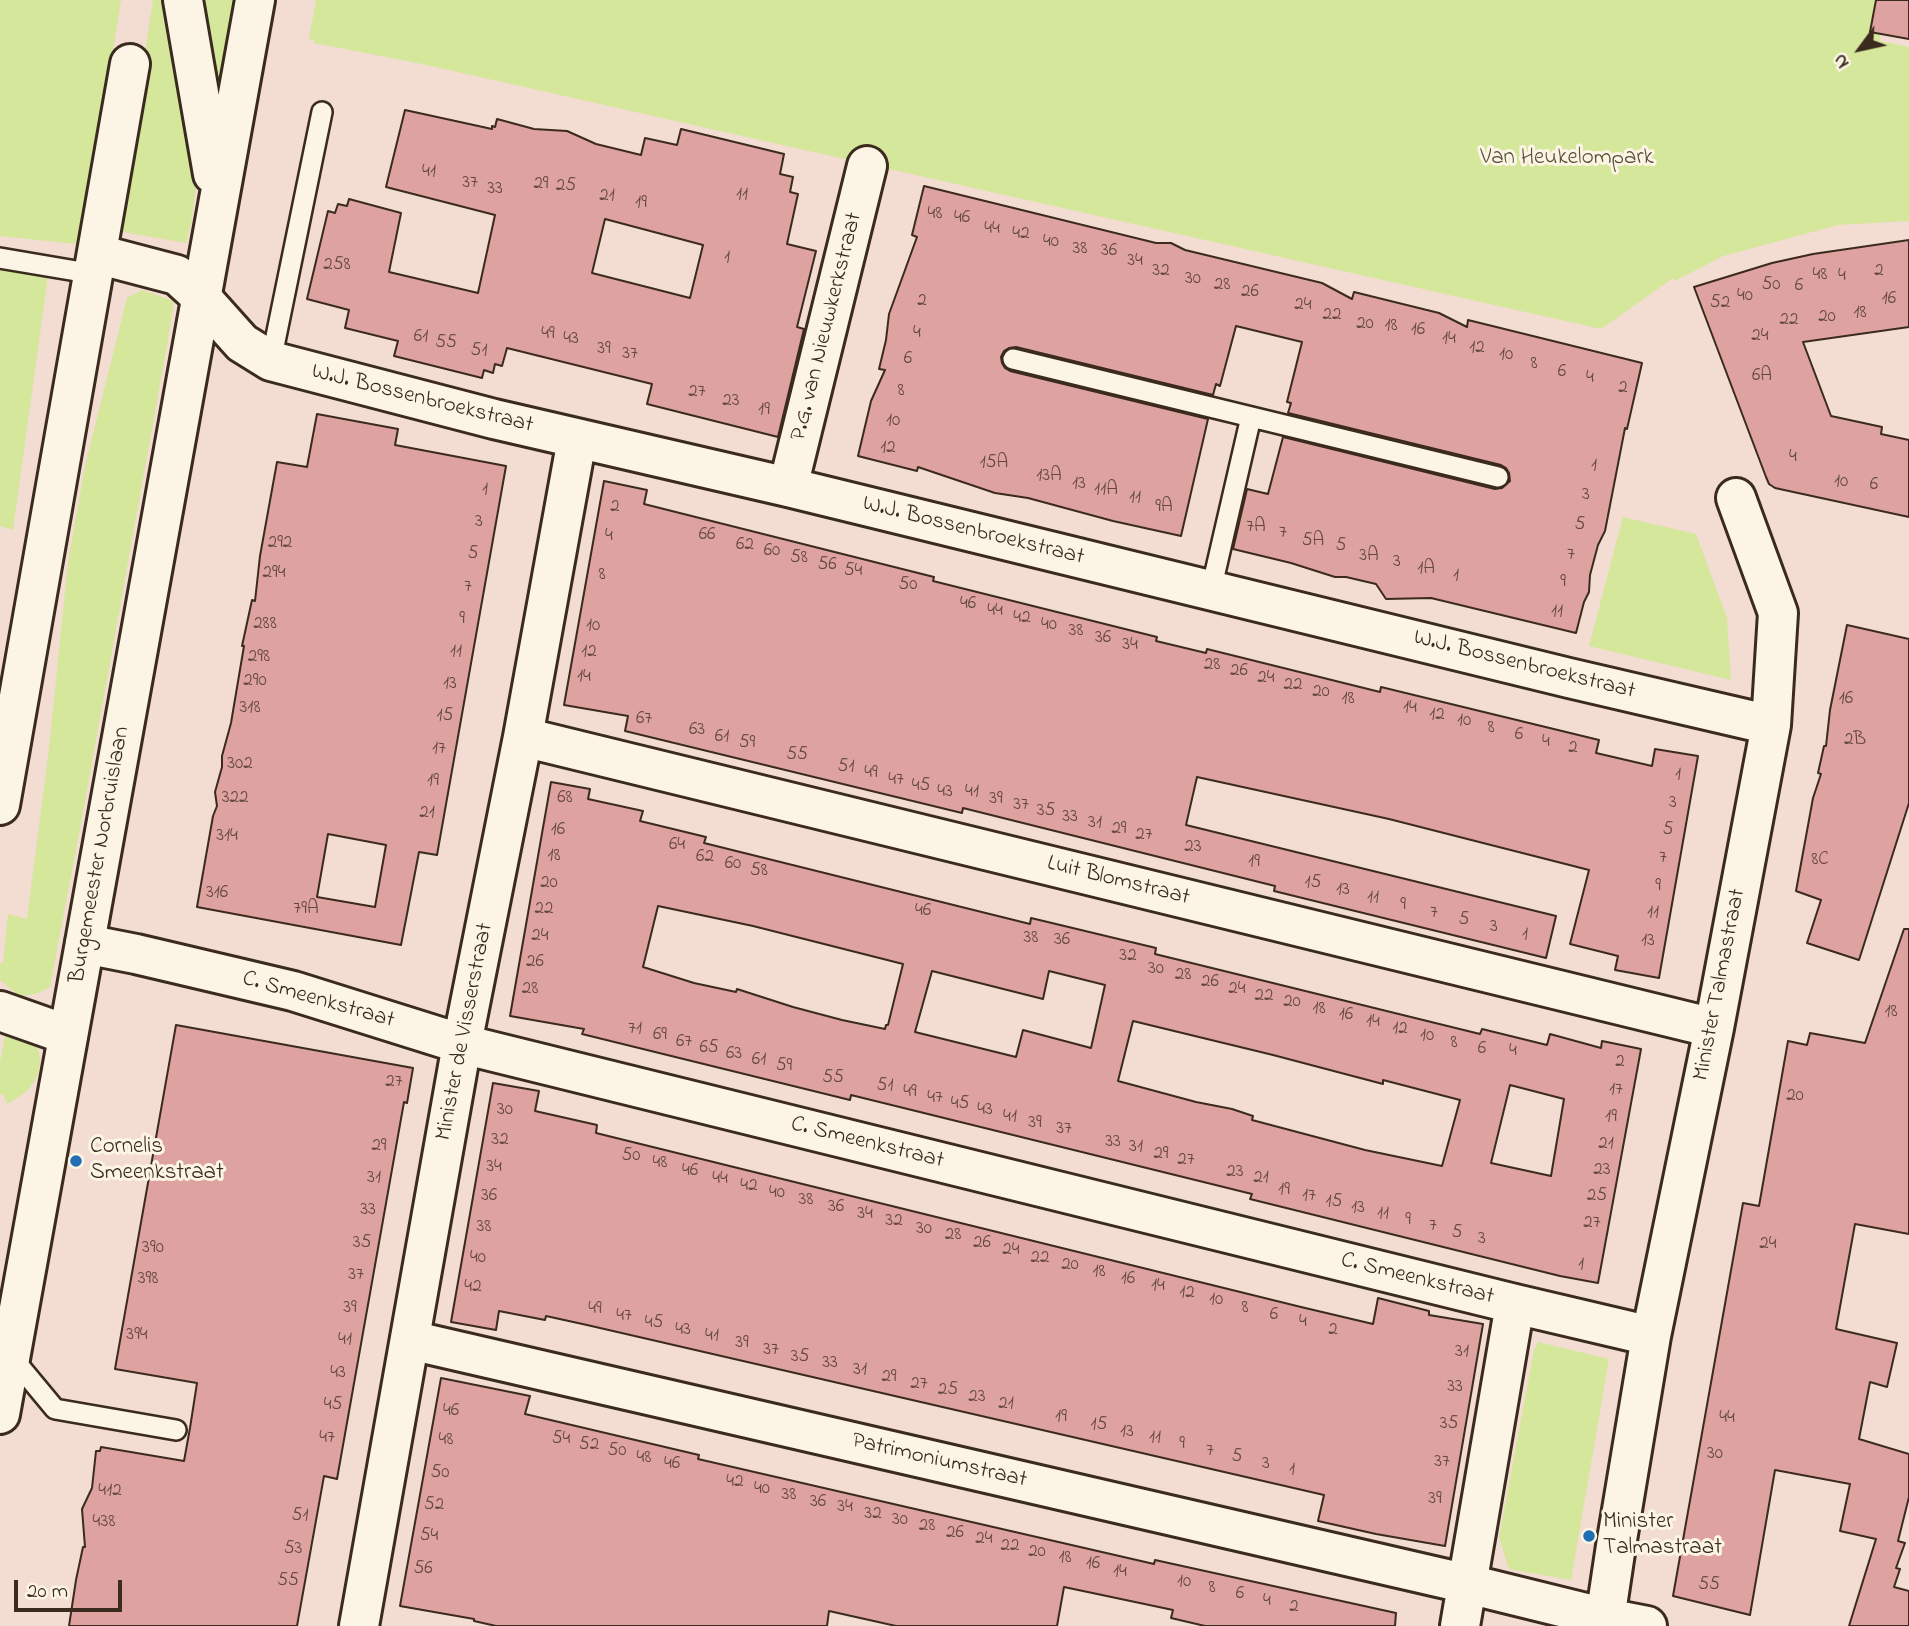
<!DOCTYPE html>
<html>
<head>
<meta charset="utf-8">
<style>
	body { margin:0 }
	#map { position:relative; width:1909px; height:1626px; overflow:hidden; background:#f3dcd1; font-family:"Indie Flower",sans-serif }
	canvas { display:block }
	.north { position:absolute; left:1825px; top:14px; width:70px; height:70px; -webkit-text-stroke:5px #fcf5e5; paint-order:stroke; rotate:237deg; font-size:19px; font-weight:700; line-height:28px; text-align:center; color:#3b2a1e }
	.north::after { content:''; display:block; margin:auto; width:24px; height:32px; background:#3b2a1e; clip-path:polygon(50% 0,100% 100%,50% 72%,0 100%) }
	.scale { position:absolute; left:14px; top:1580px; width:108px; height:32px; box-sizing:border-box; border:4px solid #3b2a1e; border-top:0; padding-left:9px; font-size:21px; line-height:24px; white-space:nowrap; color:#3b2a1e; -webkit-text-stroke:5px #fcf5e5; paint-order:stroke }
</style>
</head>
<body>
<div id="map">
<canvas width="1909" height="1626"></canvas>
<div class="north">N</div>
<div class="scale">20 m</div>
</div>
<script>
const c = document.querySelector('canvas').getContext('2d');
c.lineJoin = 'round';
function fill(path, color) { c.fillStyle = color; c.fill(path, 'evenodd'); }
function strokePath(path, color, width, dash) { c.strokeStyle = color; c.lineWidth = width; c.lineCap = dash ? 'butt' : 'round'; c.setLineDash(dash || []); c.stroke(path); }
function label(font, color, halo, rows, align = 'center') {
  c.font = font + ' "Indie Flower",sans-serif'; c.lineWidth = 6; c.setLineDash([]); c.textBaseline = 'middle'; c.strokeStyle = halo; c.fillStyle = color; for (const [text, x, y, turn = 0] of rows) {
    c.save(); c.translate(x, y); c.rotate((+turn || 0) * Math.PI / 180); c.textAlign = isNaN(turn) ? turn : align; if (halo) c.strokeText(text, 0, 0); c.fillText(text, 0, 0); c.restore();
  }
}
const green = new Path2D(`
	M0 0H121L97 151 76 244 0 236Z
	M153 0H170L197 179 191 224 186 243 117 231Z
	M195 0H243L222 128Z
	M316 0H1883L1880 41 1909 47V221L1838 225 1723 256 1675 281 1673 278 1601 329 422 64 314 43V40L309 39Z
	M0 260 49 269 13 530 0 526Z
	M142 290 174 301 168 340 82 818 50 987 36 994 19 996 0 980V963H3L8 914 27 919 49 748 68 562 85 466 127 298Z
	M1623 517 1696 534 1727 618 1731 680 1589 646Z
	M6 1030 33 1038C44 1056 42 1075 27 1091 21 1096 13 1100 7 1104L3 1094 0 1095V1062Z
	M1538 1342 1609 1359 1571 1580 1509 1569 1499 1537 1534 1350Z`);
const building = new Path2D(`
	M1876 0H1909V39L1870 32Z
	M405 110 492 129V126L495 127 497 119 534 129 567 131 596 144 641 155 645 138 677 145 681 129 784 154 780 174 793 177 790 192 798 194 787 244 816 251 797 327 804 329 778 437 647 404 652 384 507 348 502 366 495 364 493 373 484 370 482 378 394 356 398 341 345 328 349 310 307 299 328 211 335 213 338 204 347 206 349 199 401 213 389 272 478 293 495 215 386 187ZM605 219 703 245 690 298 592 273Z
	M924 186 1156 243H1171L1185 250 1322 283 1352 299 1354 292 1439 313 1467 327 1468 320 1642 363 1627 429 1625 428 1605 531 1598 545 1590 575 1589 592 1584 602 1576 633 1431 598 1386 599 1376 584 1346 577H1335L1291 563 1233 549 1247 489 1268 494 1283 437 1495 489 1502 488 1510 481 1509 473 1506 468 1501 465 1288 413 1291 403 1287 402 1302 342 1236 326 1220 386 1216 384 1213 395 1016 347 1009 348 1004 351 1001 357 1002 363 1005 368 1010 371 1208 419 1181 536 1113 521 1028 498 995 493 918 467 917 471 858 456 871 401 885 370 879 369 886 340 889 314 917 237 912 235Z
	M1909 240V327L1803 342 1831 416 1882 427 1881 434 1909 440V517L1775 488 1769 484 1766 477 1694 287 1772 263 1813 254Z
	M317 414 398 429 395 445 506 466 437 855 419 852 401 945 197 907 213 816 217 806 215 792 222 767V756L231 723 244 646H242L252 600 255 601 260 556 277 462 307 467ZM328 834 386 845 375 907 317 897Z
	M604 481 647 490 644 504 934 577 933 581 1157 637 1156 641 1206 653 1207 649 1380 692 1381 687 1599 740 1596 753 1652 766 1655 749 1698 756 1659 978 1615 970 1618 956 1570 944 1589 870 1389 819 1197 777 1186 825 1556 916 1546 958 1274 891 1275 886 963 808 962 813 625 731 628 716 564 705Z
	M1847 625 1909 639V803L1859 960 1807 943 1821 900 1796 891 1813 798 1821 774 1818 773 1824 746H1826L1830 710Z
	M551 782 590 789 588 799 643 811 640 821 706 837 704 843 1030 924 1031 918 1156 948 1155 954 1480 1034 1482 1029 1547 1045 1550 1034 1601 1048 1602 1041 1641 1049 1598 1283 1560 1276 1250 1199 1252 1194 851 1095 850 1100 582 1034 584 1029 510 1016ZM658 906 753 926 903 964 888 1025H886L885 1029 842 1020 793 1007 737 989 736 992 694 983 643 967ZM932 971 1043 999 1049 971 1105 985 1091 1048 1023 1030 1016 1057 915 1032ZM1133 1021 1273 1055 1383 1084V1080L1460 1100 1442 1166 1365 1150 1252 1120 1253 1116 1232 1109 1196 1102 1118 1081ZM1510 1085 1564 1099 1551 1176 1491 1163Z
	M1904 929H1909V1234L1855 1224 1836 1329 1897 1343 1887 1387 1870 1382 1859 1439 1909 1454V1497L1898 1541 1905 1543 1896 1568 1900 1569 1894 1587 1909 1591V1626H1849L1876 1539 1840 1531 1850 1484 1775 1470 1750 1615 1673 1596 1743 1203 1759 1206 1788 1041 1807 1045 1810 1033 1865 1043Z
	M176 1025 413 1068 407 1103 404 1102 337 1479 324 1476 297 1626H69L76 1580 83 1547H85L82 1509 92 1488 96 1451H100L101 1447 184 1461 190 1428 197 1383 115 1369Z
	M493 1083 539 1091 535 1111 597 1125 596 1133 1301 1307 1373 1324 1378 1298 1429 1311V1315L1483 1324 1445 1546 1376 1534 1318 1521 1324 1495 587 1325 546 1316 545 1320 499 1311 496 1330 451 1322Z
	M441 1378 530 1396 525 1414 699 1455 698 1459 1154 1564 1155 1560 1396 1613 1395 1626H1205L1171 1618 1173 1610 1064 1587 1057 1626H896L829 1611 827 1626H496L474 1621V1619L400 1606Z`);
const service = new Path2D(`
	M0 258 94 274
	M1013 359 1498 477
	M271 361 322 112
	M1211 590 1251 417
	M11 1356 55 1409 176 1430`);
const minor = new Path2D(`
	M97 254 177 275 199 295 242 343 271 361 494 419 788 487 1569 678 1771 725
	M788 487 867 166
	M523 737 1714 1028
	M0 805 130 64
	M85 944 136 954 293 991 462 1044 1515 1304 1651 1336
	M0 1011 68 1035
	M410 1340 1468 1584 1606 1618 1647 1626
	M359 1626 462 1044 523 737 577 439
	M1460 1626 1515 1304
	M1604 1626 1616 1546 1651 1336 1714 1028 1771 725 1778 613 1736 498`);
const secondary = new Path2D(`
	M183 0 213 174
	M0 1414C88 943 167 471 255 0`);
const markers = [
	[76,1161,7,"#1f6fb2"],
	[1589,1536,7,"#1f6fb2"]
];
const numberNames = [
	["41",429,173],
	["37",470,184],
	["29",541,185],
	["25",566,187],
	["33",495,190],
	["11",742,196],
	["21",607,197],
	["19",641,204],
	["48",935,215],
	["46",962,219],
	["44",992,230],
	["42",1021,235],
	["40",1051,243],
	["38",1080,250],
	["36",1109,252],
	["1",727,259],
	["34",1135,262],
	["258",337,266],
	["32",1161,272],
	["2",1879,272],
	["48",1820,276],
	["4",1842,277],
	["30",1193,280],
	["28",1222,286],
	["50",1771,286],
	["6",1799,287],
	["26",1250,293],
	["40",1745,297],
	["16",1889,300],
	["2",922,302],
	["52",1720,304],
	["24",1303,306],
	["18",1860,314],
	["22",1332,316],
	["20",1827,318],
	["22",1789,321],
	["20",1365,325],
	["18",1391,327],
	["16",1418,331],
	["4",917,334],
	["49",548,335],
	["24",1760,337],
	["61",421,338],
	["43",571,340],
	["14",1449,340],
	["55",446,344],
	["12",1477,349],
	["39",604,350],
	["51",479,352],
	["37",630,355],
	["10",1506,356],
	["6",908,360],
	["8",1534,365],
	["6",1562,373],
	["6A",1762,377],
	["4",1590,379],
	["2",1623,389],
	["8",901,392],
	["27",697,393],
	["23",731,402],
	["19",764,411],
	["10",893,422],
	["12",888,449],
	["4",1793,458],
	["15A",994,464],
	["1",1594,467],
	["13A",1049,477],
	["10",1841,483],
	["13",1079,485],
	["6",1874,486],
	["1",485,491],
	["11A",1106,491],
	["3",1586,496],
	["11",1135,499],
	["2",615,508],
	["9A",1164,508],
	["3",479,523],
	["5",1580,526],
	["7A",1256,528],
	["7",1283,534],
	["66",707,536],
	["4",609,537],
	["5A",1313,542],
	["292",280,544],
	["62",745,546],
	["5",1341,547],
	["60",772,552],
	["5",473,555],
	["7",1571,556],
	["3A",1369,557],
	["58",799,559],
	["3",1397,563],
	["56",827,566],
	["1A",1426,570],
	["54",853,572],
	["294",274,574],
	["8",602,576],
	["1",1456,577],
	["9",1563,583],
	["50",908,586],
	["7",468,588],
	["46",968,605],
	["44",995,612],
	["11",1557,613],
	["42",1022,619],
	["9",462,620],
	["288",265,625],
	["40",1049,626],
	["10",593,627],
	["38",1076,632],
	["36",1103,639],
	["34",1130,646],
	["11",456,653],
	["12",589,653],
	["298",259,658],
	["28",1212,666],
	["26",1239,672],
	["14",584,678],
	["24",1266,679],
	["290",255,682],
	["13",450,685],
	["22",1293,686],
	["20",1321,693],
	["18",1348,700],
	["16",1846,700],
	["318",250,709],
	["14",1410,709],
	["12",1437,716],
	["15",445,717],
	["67",644,720],
	["10",1464,722],
	["8",1491,729],
	["63",697,731],
	["6",1519,736],
	["61",722,738],
	["2B",1855,741],
	["4",1546,743],
	["59",747,744],
	["2",1573,749],
	["17",439,750],
	["55",797,756],
	["302",240,765],
	["51",846,768],
	["49",871,774],
	["1",1678,776],
	["47",896,781],
	["19",433,782],
	["45",921,787],
	["43",945,793],
	["41",972,793],
	["322",235,799],
	["68",565,799],
	["39",996,800],
	["3",1673,804],
	["37",1021,806],
	["35",1046,812],
	["21",427,814],
	["33",1070,818],
	["31",1095,824],
	["29",1119,830],
	["16",558,831],
	["5",1668,831],
	["27",1144,836],
	["314",227,837],
	["64",677,846],
	["23",1193,848],
	["18",554,857],
	["62",705,858],
	["7",1663,859],
	["8C",1820,861],
	["19",1254,863],
	["60",733,865],
	["58",759,872],
	["20",549,884],
	["15",1313,884],
	["9",1658,887],
	["13",1343,891],
	["316",217,894],
	["11",1373,899],
	["9",1403,906],
	["79A",306,910],
	["22",544,910],
	["46",923,912],
	["7",1434,914],
	["11",1653,914],
	["5",1464,921],
	["3",1494,928],
	["1",1525,936],
	["24",540,937],
	["38",1031,939],
	["36",1062,941],
	["13",1648,942],
	["32",1128,957],
	["26",535,963],
	["30",1156,970],
	["28",1183,976],
	["26",1210,983],
	["28",530,990],
	["24",1237,990],
	["22",1264,997],
	["20",1292,1003],
	["18",1319,1010],
	["18",1891,1013],
	["16",1346,1016],
	["14",1373,1023],
	["71",635,1030],
	["12",1400,1030],
	["69",660,1036],
	["10",1427,1037],
	["67",684,1043],
	["8",1454,1044],
	["65",709,1049],
	["6",1482,1050],
	["4",1513,1052],
	["63",734,1055],
	["61",759,1061],
	["2",1620,1063],
	["59",784,1067],
	["55",833,1079],
	["27",394,1083],
	["51",885,1087],
	["17",1616,1091],
	["49",910,1093],
	["20",1795,1097],
	["47",935,1099],
	["45",960,1105],
	["30",505,1111],
	["43",985,1111],
	["41",1010,1118],
	["19",1611,1118],
	["39",1035,1124],
	["37",1064,1130],
	["32",500,1141],
	["33",1113,1143],
	["21",1606,1145],
	["29",379,1147],
	["31",1136,1148],
	["29",1161,1155],
	["50",631,1157],
	["27",1186,1161],
	["48",660,1164],
	["34",494,1168],
	["23",1602,1171],
	["46",690,1172],
	["23",1235,1173],
	["31",374,1179],
	["21",1261,1179],
	["44",720,1180],
	["42",749,1187],
	["19",1284,1191],
	["40",777,1194],
	["36",489,1197],
	["17",1309,1197],
	["25",1597,1197],
	["38",806,1201],
	["15",1334,1203],
	["36",836,1208],
	["13",1358,1209],
	["33",368,1211],
	["34",865,1215],
	["11",1383,1215],
	["9",1408,1221],
	["32",894,1222],
	["27",1592,1224],
	["7",1433,1227],
	["38",484,1228],
	["30",924,1230],
	["5",1457,1234],
	["28",953,1236],
	["3",1482,1240],
	["35",362,1244],
	["26",982,1244],
	["24",1768,1245],
	["390",153,1249],
	["24",1011,1251],
	["40",478,1259],
	["22",1040,1259],
	["20",1070,1266],
	["1",1581,1266],
	["18",1099,1273],
	["37",356,1276],
	["398",148,1280],
	["16",1128,1280],
	["14",1158,1287],
	["42",473,1288],
	["12",1187,1294],
	["10",1216,1301],
	["39",350,1309],
	["8",1245,1309],
	["49",595,1310],
	["6",1274,1316],
	["47",624,1317],
	["4",1303,1323],
	["45",654,1324],
	["43",683,1331],
	["2",1333,1331],
	["394",137,1336],
	["41",712,1337],
	["41",345,1341],
	["39",742,1344],
	["37",771,1351],
	["31",1462,1353],
	["35",800,1358],
	["33",830,1364],
	["31",860,1371],
	["43",338,1374],
	["29",889,1378],
	["27",919,1385],
	["33",1455,1388],
	["25",948,1391],
	["23",977,1398],
	["21",1006,1405],
	["45",333,1406],
	["46",451,1412],
	["19",1061,1418],
	["44",1727,1419],
	["35",1449,1425],
	["15",1099,1426],
	["13",1127,1433],
	["47",327,1439],
	["11",1155,1439],
	["54",561,1440],
	["48",446,1441],
	["9",1182,1445],
	["52",589,1446],
	["50",617,1452],
	["7",1210,1452],
	["30",1715,1455],
	["5",1237,1458],
	["48",644,1459],
	["37",1442,1463],
	["46",672,1465],
	["3",1266,1465],
	["1",1292,1471],
	["50",440,1474],
	["42",735,1483],
	["40",762,1490],
	["412",110,1492],
	["38",789,1496],
	["39",1435,1500],
	["36",818,1503],
	["52",434,1506],
	["34",845,1508],
	["32",873,1515],
	["51",300,1517],
	["30",900,1521],
	["438",104,1523],
	["28",927,1527],
	["26",955,1534],
	["54",429,1537],
	["24",984,1540],
	["22",1010,1547],
	["53",293,1550],
	["20",1037,1553],
	["18",1065,1559],
	["16",1093,1565],
	["56",423,1570],
	["14",1120,1573],
	["55",288,1582],
	["10",1184,1583],
	["55",1709,1586],
	["8",1212,1589],
	["6",1240,1595],
	["4",1267,1602],
	["2",1294,1608]
];
const parkNames = [
	["Van Heukelompark",1567,159]
];
const streetNames = [
	["P.G. van Nieuwkerkstraat",828,327,-76],
	["W.J. Bossenbroekstraat",422,400,14],
	["W.J. Bossenbroekstraat",973,532,14],
	["W.J. Bossenbroekstraat",1524,666,14],
	["Burgemeester Norbruislaan",101,855,-80],
	["Luit Blomstraat",1118,882,14],
	["Minister Talmastraat",1721,985,-79],
	["C. Smeenkstraat",318,1001,16],
	["Minister de Visserstraat",466,1032,-79],
	["C. Smeenkstraat",867,1144,14],
	["C. Smeenkstraat",1417,1280,14],
	["Patrimoniumstraat",939,1462,13]
];
const poiNames = [
	["Cornelis",90,1148],
	["Smeenkstraat",90,1174],
	["Minister",1603,1523],
	["Talmastraat",1603,1549]
];
fill(green, '#d5e79b');
fill(building, '#dea3a1');
strokePath(building, '#3b2a1e', 2);
strokePath(service, '#3b2a1e', 24);
strokePath(minor, '#3b2a1e', 44);
strokePath(secondary, '#3b2a1e', 44);
strokePath(service, '#fcf5e5', 19);
strokePath(minor, '#fcf5e5', 38);
strokePath(secondary, '#fcf5e5', 38);
for (const [x, y, r, color] of markers) { const dot = new Path2D(); dot.arc(x, y, r, 0, 2 * Math.PI); c.fillStyle = color; c.fill(dot); strokePath(dot, '#fcf5e5', 2.5); }
label('19px', '#64483f', null, numberNames);
label('23px', '#5a5037', '#fcf5e5', parkNames);
label('23px', '#3b2a1e', '#fcf5e5', streetNames);
label('23px', '#3b2a1e', '#fcf5e5', poiNames, 'left');
</script>
</body>
</html>
